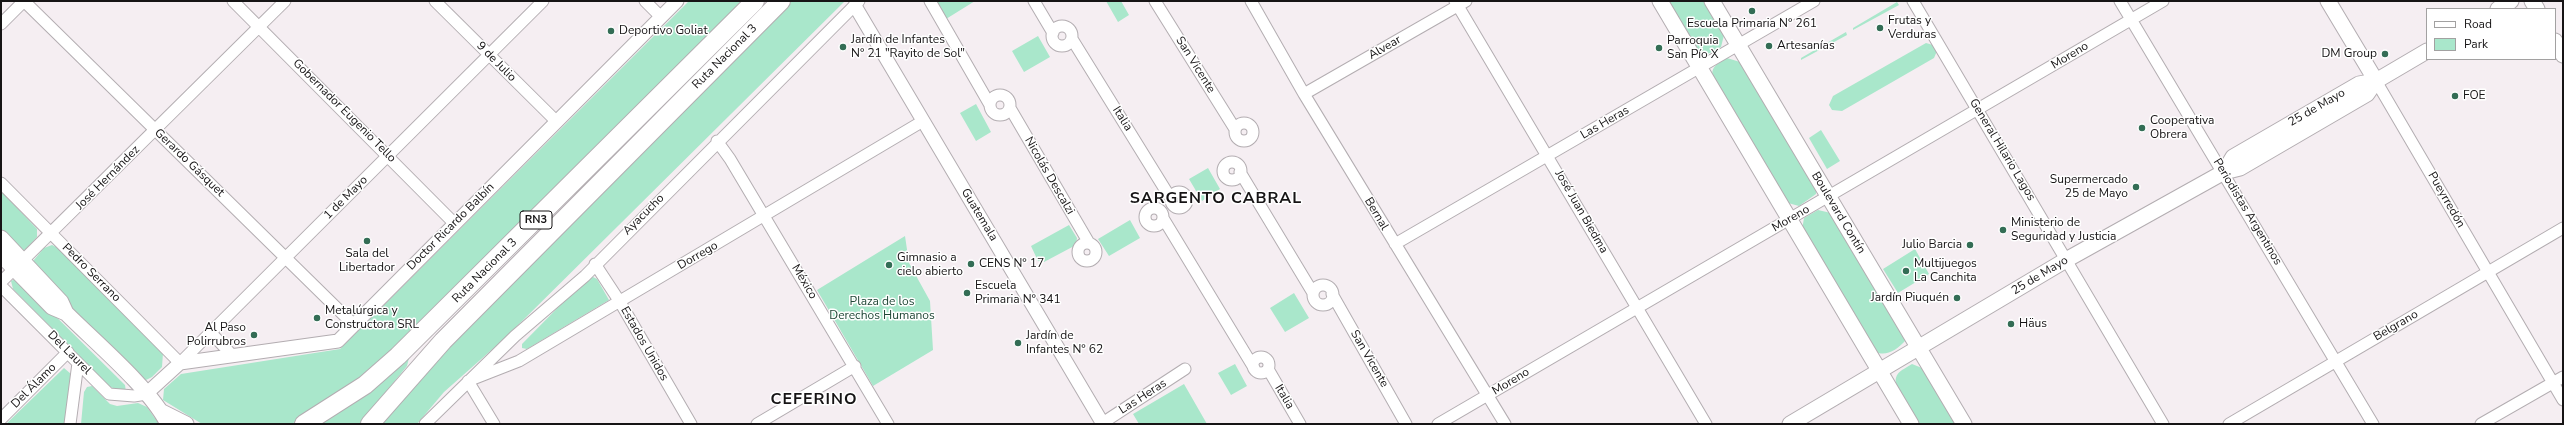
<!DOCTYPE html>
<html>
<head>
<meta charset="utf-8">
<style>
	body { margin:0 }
	#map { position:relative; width:2564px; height:425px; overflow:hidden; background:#f5eef2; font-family:"Nunito Sans",sans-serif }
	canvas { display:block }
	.frame { position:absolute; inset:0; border:2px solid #161415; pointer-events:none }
	.legend { position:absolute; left:2426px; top:8px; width:130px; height:52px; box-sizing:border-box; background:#fff; border:1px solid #a2a1a1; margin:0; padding:5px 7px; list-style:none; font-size:12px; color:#161415 }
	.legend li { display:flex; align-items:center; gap:8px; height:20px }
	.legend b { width:20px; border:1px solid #a2a1a1 }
</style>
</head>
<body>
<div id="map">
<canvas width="2564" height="425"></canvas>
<div class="frame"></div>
<ul class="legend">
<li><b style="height:5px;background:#fff"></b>Road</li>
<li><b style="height:11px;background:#a9e7cb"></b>Park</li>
</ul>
</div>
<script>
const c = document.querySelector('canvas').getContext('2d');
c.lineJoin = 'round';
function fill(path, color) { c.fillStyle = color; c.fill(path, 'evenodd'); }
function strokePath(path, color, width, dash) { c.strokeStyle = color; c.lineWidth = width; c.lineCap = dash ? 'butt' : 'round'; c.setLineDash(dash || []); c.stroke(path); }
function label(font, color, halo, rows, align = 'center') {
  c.font = font + ' "Nunito Sans",sans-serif'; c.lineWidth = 3; c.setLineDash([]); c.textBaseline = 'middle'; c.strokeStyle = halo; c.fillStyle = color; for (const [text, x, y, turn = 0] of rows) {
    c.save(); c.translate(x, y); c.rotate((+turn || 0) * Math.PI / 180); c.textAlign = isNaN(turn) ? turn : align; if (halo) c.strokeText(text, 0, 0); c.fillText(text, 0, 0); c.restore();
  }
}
const green = new Path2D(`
	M689 1H747L360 382 304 418 291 424H202L163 400 164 389 181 374 340 349Z
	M789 1H845L505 338 444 392 417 424H380L447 345Z
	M935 1H975L946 19Z
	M1106 1H1121L1129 15 1118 22Z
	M1667 1H1704L1724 35 1721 47 1708 54 1696 51Z
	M1897 2 1899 5 1853 30V28Z
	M1846 32 1847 35 1801 60V58Z
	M1038 36 1050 57 1024 72 1012 51Z
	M1926 43 1933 45 1937 51 1934 58 1842 111 1832 110 1829 105 1833 96Z
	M1727 58 1740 62 1816 188V194L1799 206 1788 203 1713 78C1710 66 1718 64 1727 58Z
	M976 104 991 132 976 141 960 113Z
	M1821 130 1840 161 1827 169 1809 138Z
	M1208 168 1220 189 1202 201 1189 179Z
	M1 191 37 229V237L26 249 22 251 1 234Z
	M1818 210 1831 213 1904 336 1905 341C1898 349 1886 357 1876 352L1802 230 1804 218Z
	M1130 220 1140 238 1109 256 1098 239Z
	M1069 225 1077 238 1076 245 1044 262 1038 261 1031 246Z
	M905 236 909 263 930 301 933 350 873 386 817 290Z
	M52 245 58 248 163 353 162 367 152 377 146 380 139 377 77 315 33 261 44 248Z
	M1915 249 1929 274 1898 293 1883 269Z
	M593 277 597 279 609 300 527 349 522 348V344L587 278Z
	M17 278 125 385 126 392 110 387 13 289 11 281Z
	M1294 293 1309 318 1285 332 1270 308Z
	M409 358 407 366 360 424H319Z
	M1235 364 1247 386 1231 395 1218 373Z
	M1912 364 1922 368 1956 424H1920L1896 384C1894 372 1903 370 1912 364Z
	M64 368 71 374 66 424H6Z
	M1184 384 1207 424H1139L1133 414Z
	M92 386 110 404 117 406 138 403 147 407 159 424H81L84 392 87 387Z`);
const minor = new Path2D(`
	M24 1 354 325
	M233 1 454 223
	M435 1 557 122
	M645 1 661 17
	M930 1 990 105
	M1034 1 1053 33
	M1155 1 1235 129
	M1251 1 1304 94 1505 424
	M1455 1 1706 424
	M1913 1 2163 424
	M2120 1 2373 424
	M1 24 24 1
	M1052 36a10 10 0 1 1 20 0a10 10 0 1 1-20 0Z
	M1072 39 1171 199
	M2376 81 2563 400
	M1304 94 1466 1
	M990 105a10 10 0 1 1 20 0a10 10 0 1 1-20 0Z
	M1010 108 1089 243
	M1235 132a9 9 0 1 1 18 0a9 9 0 1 1-18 0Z
	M717 141 730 159 888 424
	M1223 171a9 9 0 1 1 18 0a9 9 0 1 1-18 0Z
	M1240 172 1313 293
	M1 183 180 363 543 1
	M1171 200a8 8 0 1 1 16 0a8 8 0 1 1-16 0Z
	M1145 217a9 9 0 1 1 18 0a9 9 0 1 1-18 0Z
	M1163 218 1254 368
	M1078 252a9 9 0 1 1 18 0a9 9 0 1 1-18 0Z
	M1395 244 1814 1
	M595 264 620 302 691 424
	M1 282 285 1
	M1313 295a10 10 0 1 1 20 0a10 10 0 1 1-20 0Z
	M1 286 109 394 134 396 146 394
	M1332 294 1406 424
	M211 333 233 356
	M1253 365a8 8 0 1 1 16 0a8 8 0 1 1-16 0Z
	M1268 369 1300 424
	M473 379 519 361 923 121
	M468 381 494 424
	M1 419 68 352
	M70 424 78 363
	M425 424 515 336 585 276 859 1
	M757 424 855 366
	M1101 424 1185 369
	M1438 424 2163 1
	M2229 424 2563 228
	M2481 424 2563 377`);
const tertiary = new Path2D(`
	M855 6 1103 424
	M146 394 180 363 338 341 677 1`);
const secondary = new Path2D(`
	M1660 1 1911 424
	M1712 1 1964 424
	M2328 1 2376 81
	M2532 1 2537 9
	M2498 9 2511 1
	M2555 41 2563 55
	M2224 172 2233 157 2359 84 2376 81 2427 51
	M1 238 61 302 66 313
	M1 255 52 307 66 313C96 343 150 388 168 424
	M162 412 186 424
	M1790 424 2066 260 2224 172 2240 168 2367 94 2376 81`);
const trunk = new Path2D(`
	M304 424 365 385 398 356 755 1
	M370 424 443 341 781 1`);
const markers = [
	[1752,11,4,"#336d55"],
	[1880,28,4,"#336d55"],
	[611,31,4,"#336d55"],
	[1769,46,4,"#336d55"],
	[843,47,4,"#336d55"],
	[1659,48,4,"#336d55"],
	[2385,54,4,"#336d55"],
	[2455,96,4,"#336d55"],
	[2142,128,4,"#336d55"],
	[2136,187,4,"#336d55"],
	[2003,230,4,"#336d55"],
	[367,241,4,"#336d55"],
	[1970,245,4,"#336d55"],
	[971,264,4,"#336d55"],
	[889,265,4,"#336d55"],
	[1906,271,4,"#336d55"],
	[967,293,4,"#336d55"],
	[1957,298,4,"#336d55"],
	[317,318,4,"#336d55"],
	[2011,324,4,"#336d55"],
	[254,335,4,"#336d55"],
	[1018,343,4,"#336d55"]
];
const shields = [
	[536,220,32]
];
const shieldNames = [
	["RN3",536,220]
];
const poiNames = [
	["Frutas y",1888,21],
	["Verduras",1888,35],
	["Escuela Primaria N° 261",1752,24,"center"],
	["Deportivo Goliat",619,31],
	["Jardín de Infantes",851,40],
	["N° 21 \"Rayito de Sol\"",851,54],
	["Parroquia",1667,41],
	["San Pío X",1667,55],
	["Artesanías",1777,46],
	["DM Group",2377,54,"right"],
	["FOE",2463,96],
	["Cooperativa",2150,121],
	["Obrera",2150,135],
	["Supermercado",2128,180,"right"],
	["25 de Mayo",2128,194,"right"],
	["Ministerio de",2011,223],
	["Seguridad y Justicia",2011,237],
	["Julio Barcia",1962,245,"right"],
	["Sala del",367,254,"center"],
	["Libertador",367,268,"center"],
	["Gimnasio a",897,258],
	["cielo abierto",897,272],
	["CENS N° 17",979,264],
	["Multijuegos",1914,264],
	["La Canchita",1914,278],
	["Escuela",975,286],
	["Primaria N° 341",975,300],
	["Jardín Piuquén",1949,298,"right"],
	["Metalúrgica y",325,311],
	["Constructora SRL",325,325],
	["Häus",2019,324],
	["Al Paso",246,328,"right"],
	["Polirrubros",246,342,"right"],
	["Jardín de",1026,336],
	["Infantes N° 62",1026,350]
];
const streetNames = [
	["Alvear",1385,48,-30],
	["Moreno",2070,56,-31],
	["Ruta Nacional 3",725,57,-45],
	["9 de Julio",496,62,45],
	["San Vicente",1195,65,58],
	["25 de Mayo",2317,108,-30],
	["Gobernador Eugenio Tello",344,111,45],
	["Italia",1122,119,58],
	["Las Heras",1605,123,-30],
	["General Hilario Lagos",2002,150,59],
	["Gerardo Gásquet",189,163,44],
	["Nicolás Descalzi",1049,176,60],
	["José Hernández",108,178,-45],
	["1 de Mayo",346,198,-45],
	["Pueyrredón",2446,200,60],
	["José Juan Biedma",1581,212,60],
	["Periodistas Argentinos",2247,212,59],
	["Boulevard Contín",1838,213,59],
	["Bernal",1376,214,59],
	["Ayacucho",644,215,-45],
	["Guatemala",979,215,59],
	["Moreno",1791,219,-30],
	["Doctor Ricardo Balbín",451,227,-45],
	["Dorrego",698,256,-30],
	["Ruta Nacional 3",485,271,-45],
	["Pedro Serrano",91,273,45],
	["25 de Mayo",2040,276,-31],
	["México",804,282,59],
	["Belgrano",2396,326,-30],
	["Estados Unidos",644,344,60],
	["Del Laurel",69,353,45],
	["San Vicente",1369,359,60],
	["Moreno",1511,382,-31],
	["Del Álamo",34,386,-45],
	["Las Heras",1143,397,-33],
	["Italia",1284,397,59]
];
const parkNames = [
	["Plaza de los",882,302],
	["Derechos Humanos",882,316]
];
const districtNames = [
	["SARGENTO CABRAL",1216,199],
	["CEFERINO",814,400]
];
fill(green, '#a9e7cb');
strokePath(minor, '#b3adb1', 13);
strokePath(tertiary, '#b3adb1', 15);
strokePath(secondary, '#b3adb1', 17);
strokePath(trunk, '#b3adb1', 20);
strokePath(minor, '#fff', 11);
strokePath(tertiary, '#fff', 13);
strokePath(secondary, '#fff', 15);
strokePath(trunk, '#fff', 18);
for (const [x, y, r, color] of markers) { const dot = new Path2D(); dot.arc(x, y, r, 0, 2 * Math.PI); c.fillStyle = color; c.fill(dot); strokePath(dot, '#fff', 1.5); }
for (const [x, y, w] of shields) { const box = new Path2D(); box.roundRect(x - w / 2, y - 9, w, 18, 3); c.fillStyle = '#fff'; c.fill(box); strokePath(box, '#161415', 1); }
label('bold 11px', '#161415', null, shieldNames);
label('12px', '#161415', '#fff', poiNames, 'left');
label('12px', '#161415', '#fff', streetNames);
label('12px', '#1f4736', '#fff', parkNames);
c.letterSpacing = '1px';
label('bold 16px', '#161415', '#fff', districtNames);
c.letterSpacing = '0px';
</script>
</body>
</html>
